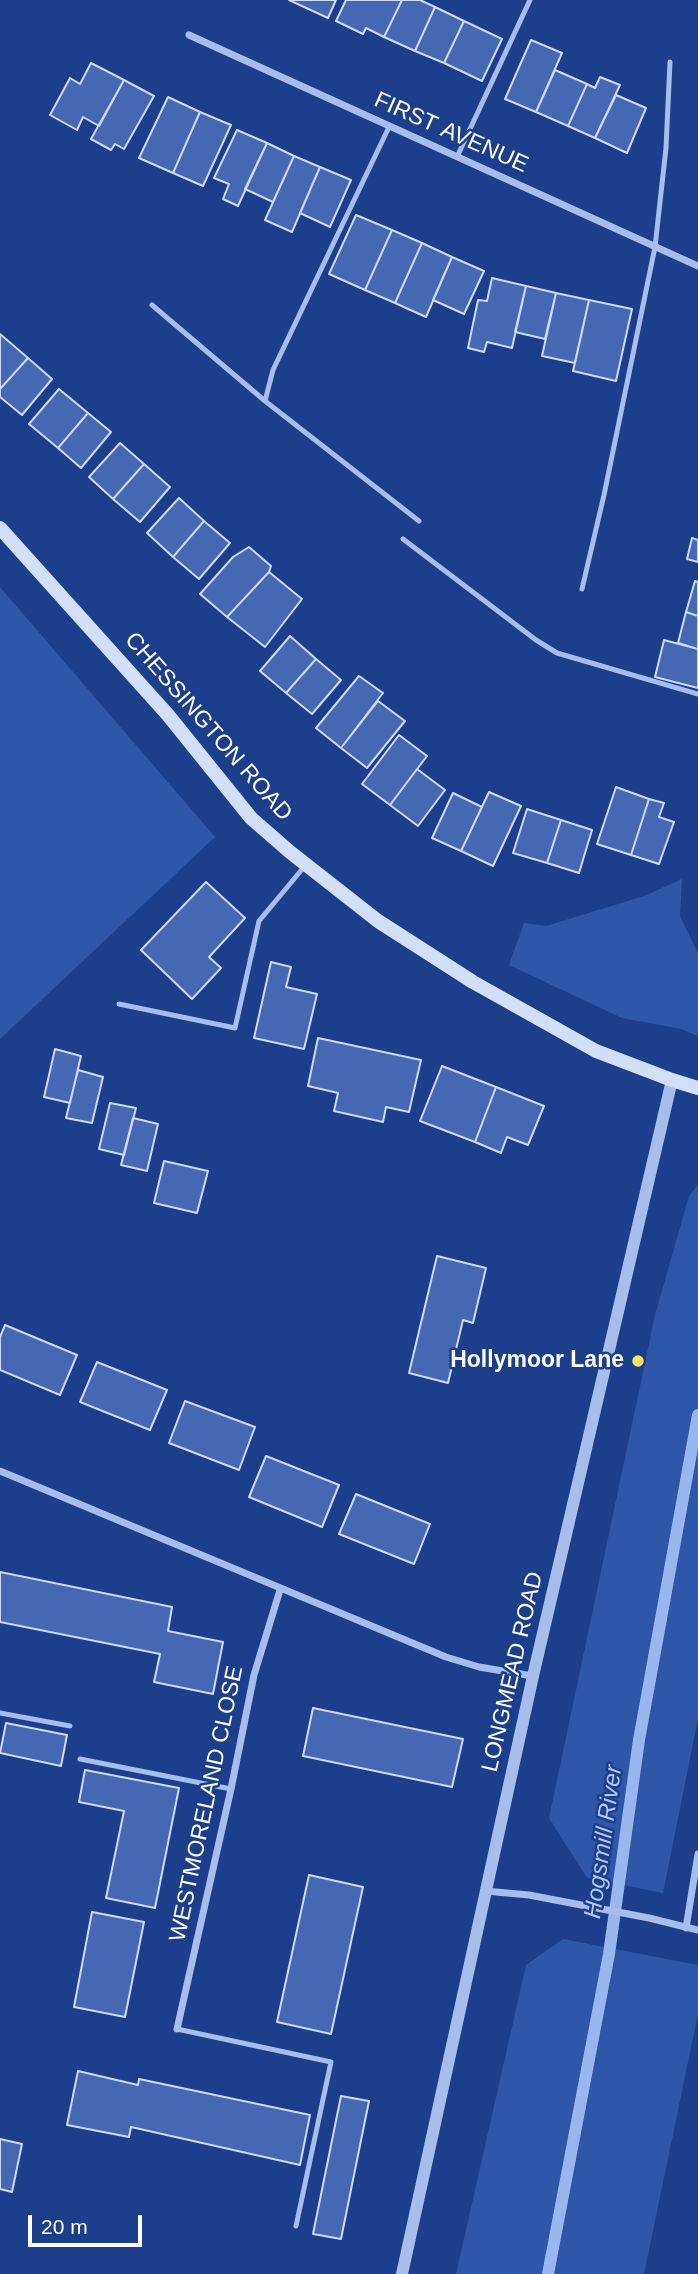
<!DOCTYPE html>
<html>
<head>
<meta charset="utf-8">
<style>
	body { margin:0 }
	#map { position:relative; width:698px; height:2274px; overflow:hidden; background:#1b3f8a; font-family:Arial,sans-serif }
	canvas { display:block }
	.scale { position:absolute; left:28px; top:2215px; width:114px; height:32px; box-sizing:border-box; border:4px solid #fff; border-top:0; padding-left:9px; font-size:21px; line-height:24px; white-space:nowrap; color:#fff; -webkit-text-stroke:5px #1b3f8a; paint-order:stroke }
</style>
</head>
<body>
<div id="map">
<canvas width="698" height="2274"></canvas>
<div class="scale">20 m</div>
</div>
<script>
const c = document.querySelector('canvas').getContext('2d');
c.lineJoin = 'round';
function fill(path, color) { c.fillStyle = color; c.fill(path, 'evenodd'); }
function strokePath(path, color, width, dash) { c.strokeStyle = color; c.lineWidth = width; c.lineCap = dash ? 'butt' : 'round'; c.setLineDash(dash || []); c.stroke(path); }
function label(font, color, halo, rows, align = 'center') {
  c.font = font + ' Arial,sans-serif'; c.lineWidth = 5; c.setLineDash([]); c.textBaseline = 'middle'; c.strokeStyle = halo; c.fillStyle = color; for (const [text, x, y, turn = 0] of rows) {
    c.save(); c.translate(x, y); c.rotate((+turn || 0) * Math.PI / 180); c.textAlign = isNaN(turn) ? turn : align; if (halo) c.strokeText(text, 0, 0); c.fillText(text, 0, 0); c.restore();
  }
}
const green = new Path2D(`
	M0 587 215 837 0 1039Z
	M682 879 680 916 698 953V1036L681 1029 622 1018 509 965 524 923 546 926 644 896Z
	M698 1185V1719L663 1893 587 1878 549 1818 655 1315 689 1196Z
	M563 1939 698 1965V2014L644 2274H456L526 1965Z`);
const stream = new Path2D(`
	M548 2274 609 1954 639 1740 698 1415`);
const building = new Path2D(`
	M289 0H336L328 18Z
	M346 0H402L384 37 366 28 363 34 336 21Z
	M402 0H420L435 7 415 51 384 37Z
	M435 7 464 21 444 63 415 51Z
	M464 21 502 39 482 81 444 63Z
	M531 40 562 53 536 112 505 99Z
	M91 63 124 80 99 126 83 117 77 130 50 115 70 78 80 84Z
	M555 70 587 84 568 126 536 112Z
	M600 77 620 85 595 138 568 126 587 84 595 88Z
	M124 80 154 96 124 149 115 144 111 150 91 139Z
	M616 95 646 108 627 153 595 138Z
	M168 97 200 112 173 173 139 158Z
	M200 112 231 125 203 186 173 173Z
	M237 130 267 143 238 206 223 199 229 184 214 178Z
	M267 143 294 156 273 202 245 189Z
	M294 156 320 167 292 232 265 220Z
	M320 167 351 180 330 227 300 213Z
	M356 215 392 230 365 290 329 274Z
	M392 230 422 243 395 303 365 290Z
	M422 243 452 257 426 317 395 303Z
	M452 257 484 271 464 314 433 300Z
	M492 278 526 286 512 348 487 342 484 352 468 348 478 300 487 301Z
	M526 286 556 293 545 339 515 332Z
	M556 293 589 300 575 363 542 356Z
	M589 300 632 309 616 381 573 371Z
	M0 334 28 358 0 389Z
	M28 358 52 379 22 415 0 397V389Z
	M59 389 88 413 58 448 29 424Z
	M88 413 111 432 81 468 58 448Z
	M120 443 144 464 113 499 89 477Z
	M144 464 170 487 140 522 113 499Z
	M179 498 204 521 173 557 147 533Z
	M204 521 230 543 199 579 173 557Z
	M692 538 698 540V562L687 559Z
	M249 547 271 566 269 572 227 617 200 594 233 557Z
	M269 572 302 599 265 647 227 617Z
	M695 581 698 582V616L686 612Z
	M686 612 698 616V649L678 643Z
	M290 636 316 659 286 693 260 671Z
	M664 640 698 649V688L655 677Z
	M316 659 341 680 312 714 286 693Z
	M359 676 383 693 341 748 316 728Z
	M378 701 405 721 367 768 341 748Z
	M399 735 427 756 390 805 362 784Z
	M417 769 445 790 418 826 390 805Z
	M616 787 649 799 631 855 597 844Z
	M489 792 521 806 493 866 461 851Z
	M453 793 482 807 461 851 432 838Z
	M649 799 664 803 659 817 674 822 659 864 631 855Z
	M527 809 561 820 547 863 513 853Z
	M561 820 592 830 579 873 547 863Z
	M206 882 245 918 209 957 221 968 192 999 141 950Z
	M271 962 291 967 286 987 317 994 304 1049 254 1038Z
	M318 1038 421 1060 409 1112 386 1107 383 1122 334 1111 338 1093 308 1086Z
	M55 1049 81 1056 70 1103 44 1097Z
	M442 1066 496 1087 475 1142 420 1121Z
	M78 1070 103 1077 92 1123 66 1118Z
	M496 1087 544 1106 528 1145 507 1137 501 1153 475 1142Z
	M110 1103 136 1108 124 1155 99 1149Z
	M133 1118 158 1124 147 1171 121 1165Z
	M164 1161 208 1171 197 1213 154 1203Z
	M437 1256 486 1268 473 1323 463 1320 448 1383 409 1373Z
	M5 1325 77 1355 60 1395 0 1370V1337Z
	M97 1362 167 1390 150 1430 80 1402Z
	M185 1401 255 1427 239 1470 169 1443Z
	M266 1456 339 1485 322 1527 249 1497Z
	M356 1494 430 1524 414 1564 339 1534Z
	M0 1572 172 1607 168 1631 223 1642 213 1694 154 1682 160 1654 0 1622Z
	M313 1708 463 1739 452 1787 303 1756Z
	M6 1723 67 1735 61 1766 0 1753Z
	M85 1770 179 1788 155 1908 106 1898 124 1811 79 1802Z
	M309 1875 363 1887 331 2034 277 2022Z
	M92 1912 144 1922 125 2017 74 2007Z
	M78 2071 138 2085 139 2079 310 2115 300 2165 131 2127 129 2137 67 2125Z
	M341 2096 369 2101 341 2239 313 2234Z
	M0 2139 22 2144 12 2192 0 2189Z`);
const service = new Path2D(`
	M457 157 530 0
	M152 305 265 401 419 521
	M265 401 273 370 389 127
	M403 539 536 640 557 653 698 694
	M582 589 604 495 655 247 666 148 670 62
	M119 1004 235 1028 259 921 304 867
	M0 1713 70 1726
	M80 1759 231 1789
	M177 2029 331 2062 296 2226`);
const minor = new Path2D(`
	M189 35 698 266
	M0 1471 446 1657 479 1667 533 1676
	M485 1891 529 1895 649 1918 698 1930
	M686 1928 698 1854
	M177 2029 231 1789 254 1675 280 1590`);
const tertiary = new Path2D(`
	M402 2274 533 1676 672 1080`);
const secondary = new Path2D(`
	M0 528 168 715 251 818 290 852 378 921 473 982 596 1051 672 1080 698 1088`);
const markers = [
	[638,1361,7,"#fee363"]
];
const streetNames = [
	["FIRST AVENUE",451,133,24],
	["CHESSINGTON ROAD",208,727,49],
	["LONGMEAD ROAD",513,1672,-77],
	["WESTMORELAND CLOSE",207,1804,-78]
];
const poiNames = [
	["Hollymoor Lane",624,1361]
];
const waterNames = [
	["Hogsmill River",604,1842,-82]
];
fill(green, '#2e57a8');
strokePath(stream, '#99b7ef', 12);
fill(building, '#4469b2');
strokePath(building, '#cbdbf9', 2);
strokePath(service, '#a6beed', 5);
strokePath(minor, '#a6beed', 7);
strokePath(tertiary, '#a6beed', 12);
strokePath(secondary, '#d2dff9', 14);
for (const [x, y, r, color] of markers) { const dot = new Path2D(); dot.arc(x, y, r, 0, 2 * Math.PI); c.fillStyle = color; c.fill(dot); strokePath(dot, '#1b3f8a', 2.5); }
label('23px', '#fff', '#1b3f8a', streetNames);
label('bold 23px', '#fff', '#1b3f8a', poiNames, 'right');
label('italic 24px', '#b2c8f4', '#1b3f8a', waterNames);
</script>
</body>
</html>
